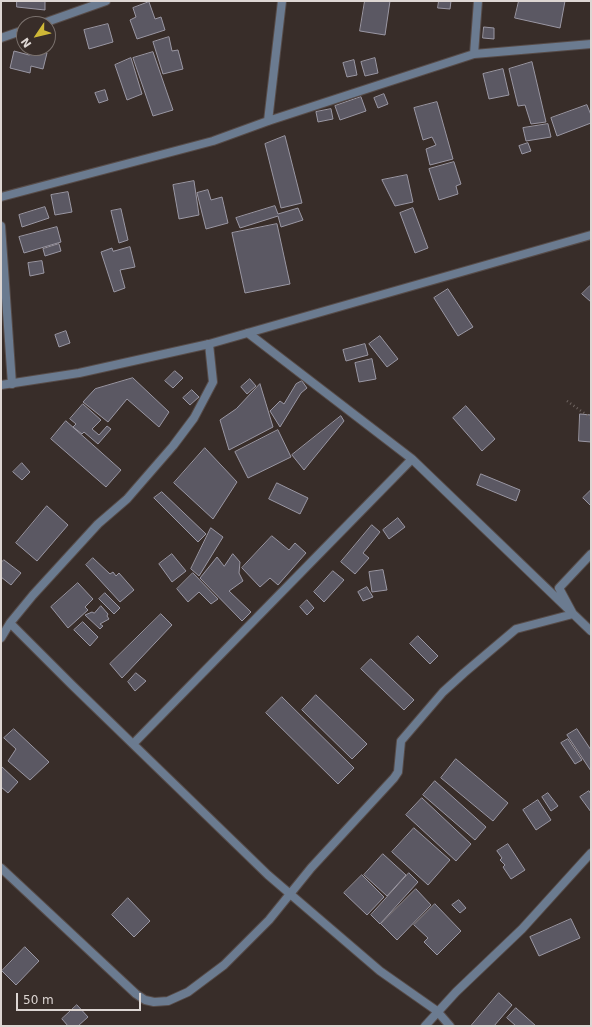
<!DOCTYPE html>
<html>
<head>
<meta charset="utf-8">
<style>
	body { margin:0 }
	#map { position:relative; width:592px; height:1027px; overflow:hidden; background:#382d29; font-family:"DejaVu Sans",sans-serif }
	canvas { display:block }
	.frame { position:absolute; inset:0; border:2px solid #ddd6d3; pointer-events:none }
	.north { position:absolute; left:16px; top:16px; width:40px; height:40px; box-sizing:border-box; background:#382d29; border:1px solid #7a716d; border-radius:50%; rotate:235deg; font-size:11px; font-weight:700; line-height:16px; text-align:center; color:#ddd6d3 }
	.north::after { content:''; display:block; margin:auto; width:14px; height:18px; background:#cfb837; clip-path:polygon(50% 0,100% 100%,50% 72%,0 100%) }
	.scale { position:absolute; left:16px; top:993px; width:125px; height:18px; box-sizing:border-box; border:2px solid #ddd6d3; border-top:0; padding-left:5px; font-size:12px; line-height:14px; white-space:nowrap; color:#ddd6d3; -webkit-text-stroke:3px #382d29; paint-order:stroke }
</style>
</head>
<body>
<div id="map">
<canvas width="592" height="1027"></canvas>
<div class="frame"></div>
<div class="north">N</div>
<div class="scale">50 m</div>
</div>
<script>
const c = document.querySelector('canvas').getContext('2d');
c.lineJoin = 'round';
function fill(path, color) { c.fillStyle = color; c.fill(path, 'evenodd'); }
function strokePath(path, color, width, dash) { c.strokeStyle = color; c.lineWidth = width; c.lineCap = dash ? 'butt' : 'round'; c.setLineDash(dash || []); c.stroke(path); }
const building = new Path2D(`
	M17 1H45V10L17 7Z
	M365 1H390L385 35 360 31Z
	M439 1H451L450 9 438 8Z
	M519 1H565L560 28 515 18Z
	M149 2 155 19 161 17 165 30 137 39 130 20 136 17 133 8Z
	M108 24 113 42 89 49 84 30Z
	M484 27 494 28V39L483 38Z
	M169 37 172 51 178 50 183 69 163 74 153 42Z
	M31 48 47 53 43 69 31 66 30 73 10 68 14 51 29 55Z
	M153 52 173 110 153 116 133 58Z
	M131 58 142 94 127 100 115 65Z
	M375 58 378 73 365 76 361 62Z
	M354 60 357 75 347 77 343 63Z
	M532 62 546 122 531 124 525 105 518 106 509 69Z
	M503 69 509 95 489 99 483 74Z
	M105 90 108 100 99 103 95 93Z
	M384 94 388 104 378 108 374 98Z
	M361 97 366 111 340 120 335 106Z
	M437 102 453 159 430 165 426 149 436 145 432 137 423 140 414 108Z
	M587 105 591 115V123L557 136 551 118Z
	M331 109 333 119 318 122 316 112Z
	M548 124 551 137 526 141 523 128Z
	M285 136 302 203 281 208 265 144Z
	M528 143 531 151 522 154 519 146Z
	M454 162 461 184 456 186 458 194 439 200 429 169Z
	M407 175 413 202 395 206 382 180Z
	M194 181 199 215 179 219 173 185Z
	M208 190 211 200 222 197 228 223 206 229 197 193Z
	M68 192 72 212 55 215 51 195Z
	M275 206 278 214 298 208 303 220 281 227 278 216 240 228 236 218Z
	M45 207 49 218 22 227 19 215Z
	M413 208 428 248 415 253 400 213Z
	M121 209 128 240 119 243 111 211Z
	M277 224 290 284 245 293 232 233Z
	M57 227 61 242 24 253 19 237Z
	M59 244 61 251 45 256 43 249Z
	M130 247 135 267 120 270 125 288 114 292 101 252 112 248 113 251Z
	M42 261 44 273 30 276 28 263Z
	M590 286 591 287V302L582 294Z
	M448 289 473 327 458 336 434 298Z
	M66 331 70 343 59 347 55 335Z
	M380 336 398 359 387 367 369 344Z
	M365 344 368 355 346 361 343 350Z
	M372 359 376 379 359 382 355 363Z
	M175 371 183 378 173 388 165 381Z
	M133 378 169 412 159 427 127 399 108 422 83 402 95 389Z
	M250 379 256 386 247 394 241 387Z
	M302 381 307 388 301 393 280 427 270 411 280 401 284 404 296 384Z
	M260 384 273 427 229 450 220 420 236 409Z
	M192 390 199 397 190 405 183 398Z
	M83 404 101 420 92 429 99 435 107 426 111 429 98 444 84 432 82 434 73 427 76 424 70 419Z
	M466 406 495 439 482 451 453 418Z
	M580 414 591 415V442L579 441Z
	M341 416 344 421 304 470 292 455Z
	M66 421 121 470 106 487 51 439Z
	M278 430 291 457 248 478 235 452Z
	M205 448 237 482 213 519 174 483Z
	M22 463 30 472 22 480 13 472Z
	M481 474 520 490 516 501 477 485Z
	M277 483 308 498 300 514 269 499Z
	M591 490V506L583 498Z
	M162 492 206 534 198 542 154 498Z
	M47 506 68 525 37 561 16 543Z
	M398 518 405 527 389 539 383 530Z
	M372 525 380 532 363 553 369 558 355 574 341 562Z
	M211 528 223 537 199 576 191 569Z
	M272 536 289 550 295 543 306 553 278 585 270 578 260 587 242 568Z
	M172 554 186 571 172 582 159 564Z
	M233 554 240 562 239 573 243 581 229 591 251 612 242 621 200 578 217 557 224 566Z
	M93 558 110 574 113 572 116 576 119 573 134 590 120 602 86 565Z
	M4 560 21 573 11 585 1 577V563Z
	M383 570 387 590 372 592 369 572Z
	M333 571 344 580 324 602 314 592Z
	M193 573 218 599 211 604 199 592 188 602 177 589Z
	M78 583 93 599 85 607 88 610 68 628 51 607Z
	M367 587 373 597 363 601 358 592Z
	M105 593 120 608 114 614 99 599Z
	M307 600 314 608 307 615 300 607Z
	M101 606 108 614 107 616 109 619 100 624 103 626 100 629 85 615 92 612 94 613Z
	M161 614 172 625 122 678 110 664Z
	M83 622 98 637 90 646 74 630Z
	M418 636 438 656 430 664 410 644Z
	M371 659 414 700 404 710 361 669Z
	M136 673 146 681 135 691 128 682Z
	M316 695 367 744 352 759 302 710Z
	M282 697 354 768 338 784 266 713Z
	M14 729 49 762 30 780 8 761 16 749 4 738Z
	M577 729 591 750V771L567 735Z
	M568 739 582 760 575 764 561 743Z
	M456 759 508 803 493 821 441 778Z
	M1 766 18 782 8 793 1 787Z
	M435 781 486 827 475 840 423 795Z
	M589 791 591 794V812L580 797Z
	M548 793 558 806 551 811 542 797Z
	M422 798 471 844 456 861 406 815Z
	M538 800 551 820 536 830 523 810Z
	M414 828 450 860 428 885 392 852Z
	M508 844 525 870 511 879 503 867 505 865 500 860 502 858 497 851Z
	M383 854 406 875 387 896 364 875Z
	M409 873 418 882 380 924 371 915Z
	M362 875 384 897 367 915 344 893Z
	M416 889 431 905 397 940 381 924Z
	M128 898 150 921 134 937 112 915Z
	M459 900 466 908 460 913 452 905Z
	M435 904 461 931 437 955 424 942 428 938 414 925Z
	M571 919 580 938 539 956 530 937Z
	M25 947 39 961 16 985 2 971Z
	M499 993 512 1005 494 1026H471Z
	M77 1005 88 1017 78 1026H68L62 1019Z
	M516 1008 536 1026H516L507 1018Z`);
const path = new Path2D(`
	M567 401 591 418`);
const minor = new Path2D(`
	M41 24 106 1
	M1 38 24 30
	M474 54 478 1
	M268 121 282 1
	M1 197 213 141 268 121 474 54 591 44
	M1 226 12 384
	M248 333 412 459
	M10 623 72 685 268 875 380 971 437 1011 450 1026
	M1 638 10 623 33 595 98 524 127 499 173 446 194 418 213 382 209 344
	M133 744 412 459 591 631
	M1 868 136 994 145 1000 154 1002 168 1001 188 992 224 965 269 920 311 868 394 778 398 772 401 741 443 692 464 673 516 629 573 614 559 588 591 554
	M425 1026 456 992 522 929 591 853`);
const tertiary = new Path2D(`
	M1 385 79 373 209 344 591 235`);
fill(building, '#5b5863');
strokePath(building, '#9a97a3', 1);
strokePath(minor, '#564b48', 10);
strokePath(tertiary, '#564b48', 10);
strokePath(path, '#6f6561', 2.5, [1, 3]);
strokePath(minor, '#6b7b90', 8);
strokePath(tertiary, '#6b7b90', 8);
</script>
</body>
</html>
